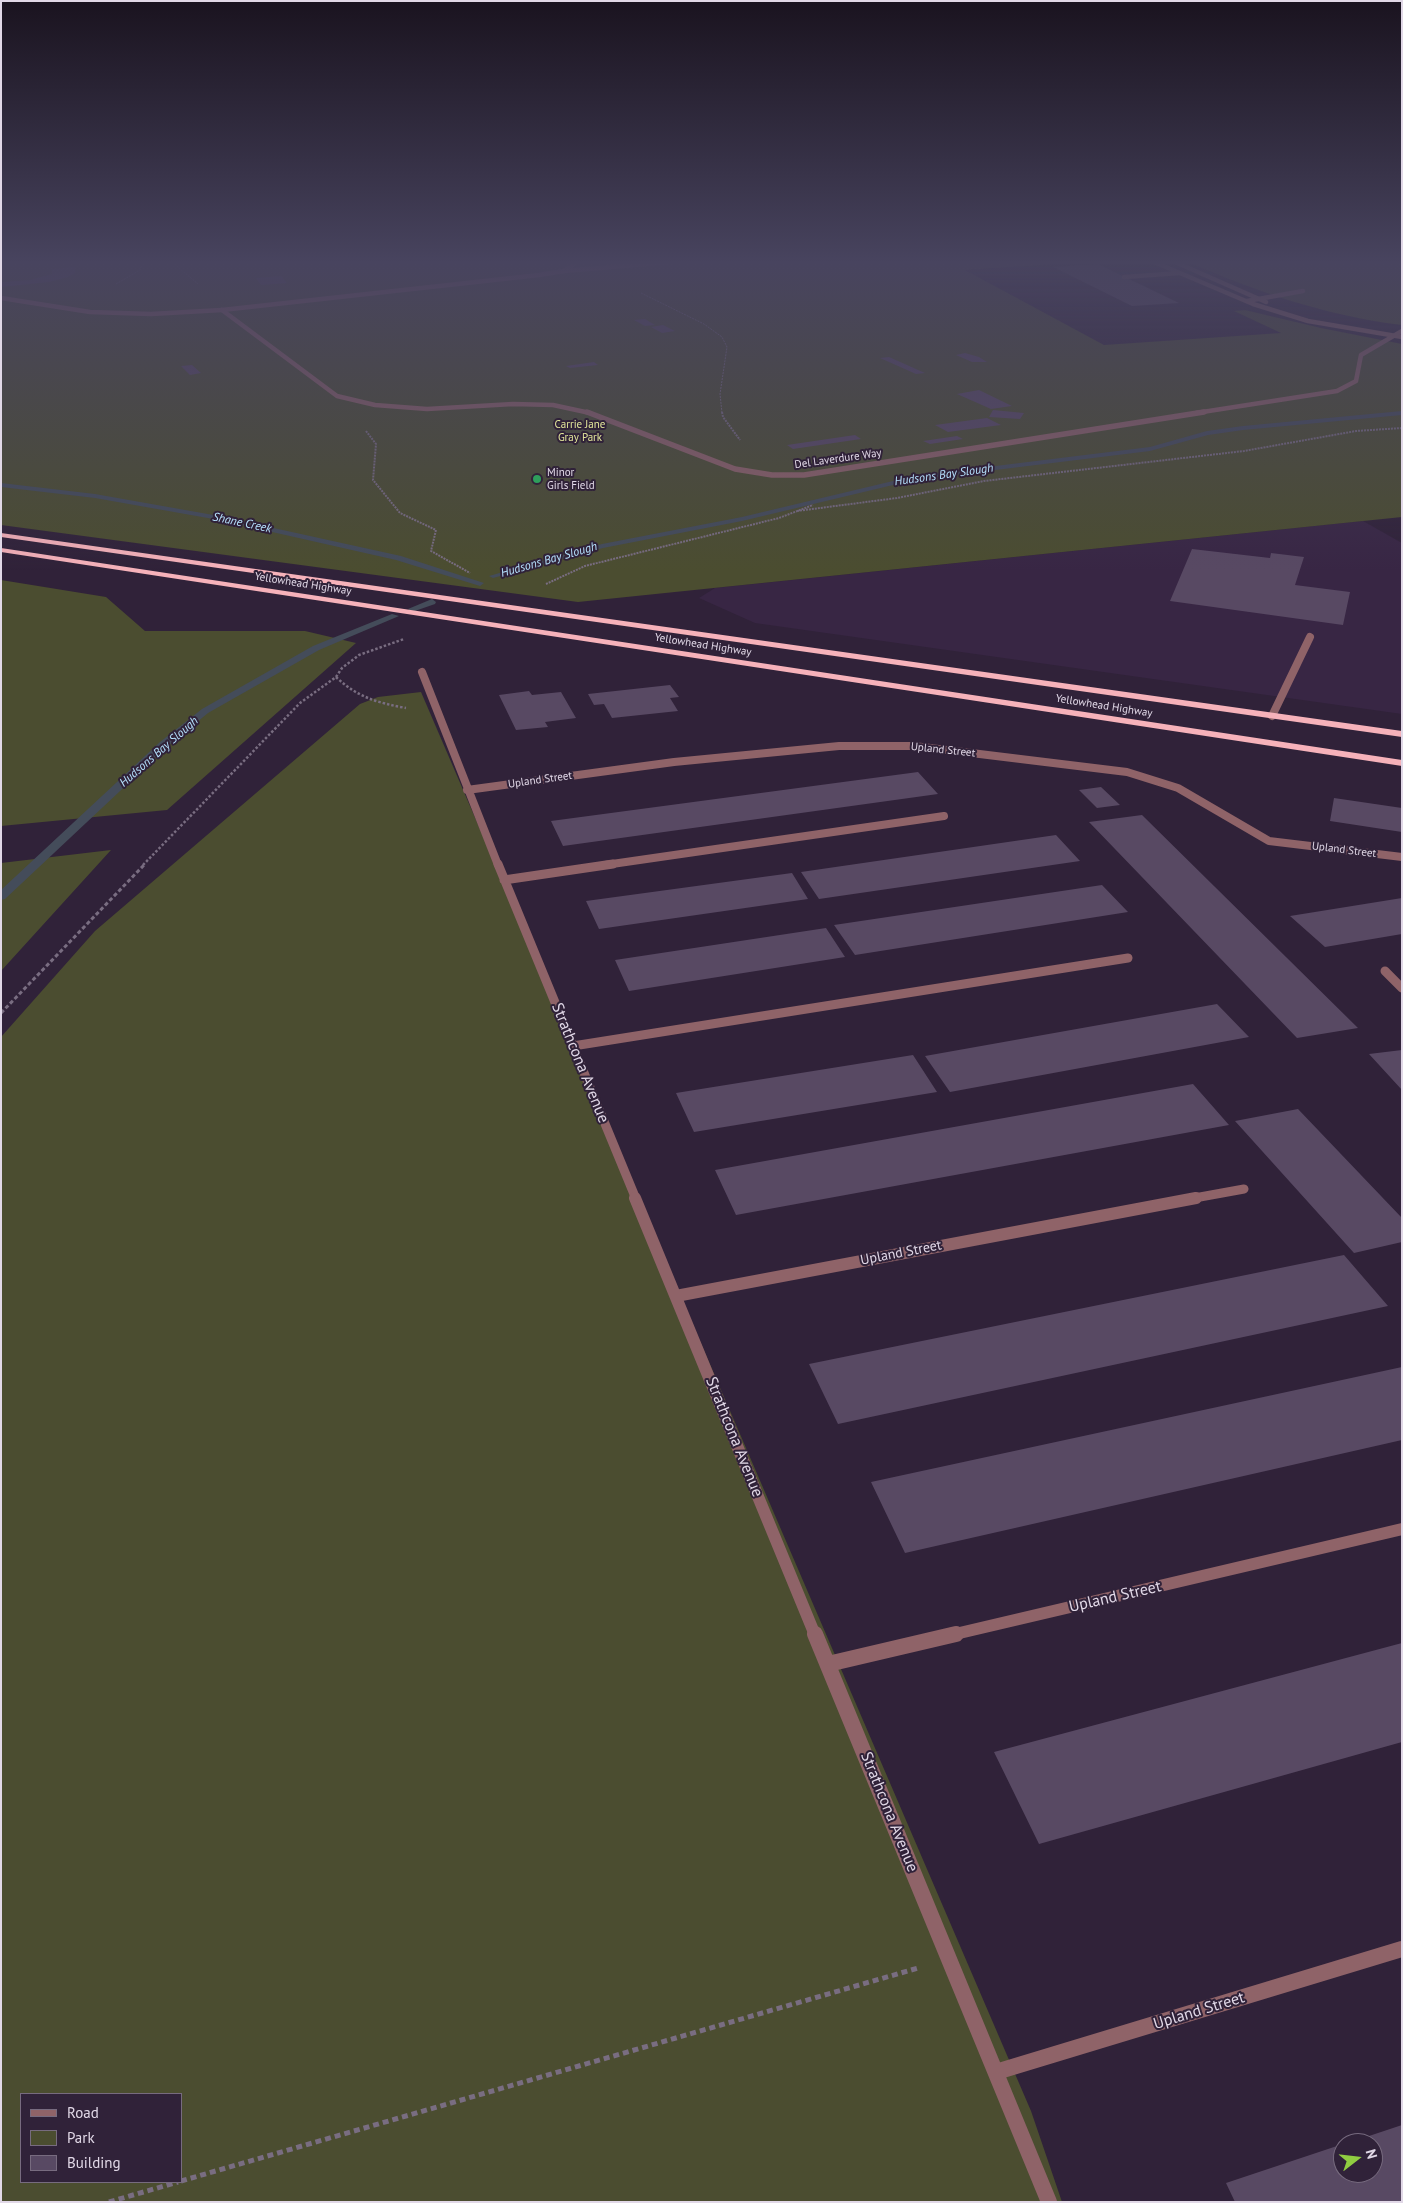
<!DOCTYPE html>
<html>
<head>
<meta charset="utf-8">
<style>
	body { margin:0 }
	#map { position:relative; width:1403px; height:2203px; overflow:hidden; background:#302239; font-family:"PT Sans",sans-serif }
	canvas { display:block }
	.frame { position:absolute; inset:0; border:2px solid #e1d8e7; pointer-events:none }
	.legend { position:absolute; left:20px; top:2093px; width:162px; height:90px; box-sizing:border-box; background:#302239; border:1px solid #776b7f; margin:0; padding:6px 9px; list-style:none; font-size:15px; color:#e1d8e7 }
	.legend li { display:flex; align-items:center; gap:10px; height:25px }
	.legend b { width:25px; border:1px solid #776b7f }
	.north { position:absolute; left:1333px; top:2133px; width:50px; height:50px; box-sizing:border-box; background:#302239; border:1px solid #776b7f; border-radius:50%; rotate:74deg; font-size:14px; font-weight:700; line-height:20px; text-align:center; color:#e1d8e7 }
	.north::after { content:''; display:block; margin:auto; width:18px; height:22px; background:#90cd41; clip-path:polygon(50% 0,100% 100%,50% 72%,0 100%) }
</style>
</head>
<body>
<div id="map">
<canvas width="1403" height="2203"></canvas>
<div class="frame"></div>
<ul class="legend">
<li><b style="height:6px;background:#8f6368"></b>Road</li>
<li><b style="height:14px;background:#4b4d30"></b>Park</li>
<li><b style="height:14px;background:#584963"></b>Building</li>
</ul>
<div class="north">N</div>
</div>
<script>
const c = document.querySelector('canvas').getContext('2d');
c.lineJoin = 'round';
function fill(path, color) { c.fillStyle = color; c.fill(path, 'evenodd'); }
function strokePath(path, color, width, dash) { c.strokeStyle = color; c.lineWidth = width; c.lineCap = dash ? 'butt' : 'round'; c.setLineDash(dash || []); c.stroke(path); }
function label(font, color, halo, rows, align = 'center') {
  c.font = font + ' "PT Sans",sans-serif'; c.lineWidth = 4; c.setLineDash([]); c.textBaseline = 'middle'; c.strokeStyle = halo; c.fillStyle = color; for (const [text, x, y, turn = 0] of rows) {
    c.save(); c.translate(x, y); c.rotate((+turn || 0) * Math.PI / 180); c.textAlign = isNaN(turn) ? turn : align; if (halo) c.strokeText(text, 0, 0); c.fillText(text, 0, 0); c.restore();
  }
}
const built = new Path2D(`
	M1363 521 1402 543V714L755 623 699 598 715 588Z`);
const green = new Path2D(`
	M1 262H1084L965 270 1104 345 1281 333 1234 311 1245 310 1321 328 1402 344V517L578 602 1 525Z
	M1188 262H1402V325C1327 316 1257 292 1188 262Z
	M1 580 106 597 145 631H305L356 643 167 810 1 826Z
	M421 692 1031 2111 1062 2202H1V1037L95 931 360 704 378 697ZM21 2094H181V2182H21Z
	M111 850 1 971V863Z`);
const stream = new Path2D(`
	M1402 411V415L1243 430 1208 435 1150 451 914 480 742 521 603 548 493 578 489 576 602 544 742 517 914 476 1150 447 1207 431 1243 426Z
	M1 483 95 494 219 516 401 556 484 583 480 586 396 560 219 520 95 498 1 487Z
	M432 599 436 602 435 604 412 612 408 609Z
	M392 614 399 616 319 650 208 713 168 746 5 899 1 900V890L160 742 202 709 313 646Z`);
const building = new Path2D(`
	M1098 264 1179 303 1132 306 1053 267Z
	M75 267V273L68 277 49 282 1 287 2 282 30 280 52 274V269Z
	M281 276 287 283 261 285 256 278Z
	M645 319 655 325 645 326 634 320Z
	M663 325 675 331 662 333 651 327Z
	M965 353 979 357 987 362H972L956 355Z
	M889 357 925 373 916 374 880 358Z
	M594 362 598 365 570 368 566 366Z
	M192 365 201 373 190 375 181 366Z
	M979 390 1012 406 991 409 957 394Z
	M993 410 1024 413 1020 419 989 417Z
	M987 418 1001 425 948 432 935 425Z
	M855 435 861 439 793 449 787 445Z
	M957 436 963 439 930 444 923 441Z
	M1192 549 1270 558 1271 553 1304 557 1295 585 1350 592 1343 625 1170 601Z
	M670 685 679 697 670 698 678 711 612 718 604 704 594 705 588 694Z
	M529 691 532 695 561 692 576 718 545 722 548 727 516 730 499 695Z
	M918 772 938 794 563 846 551 821Z
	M1101 787 1120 805 1097 808 1079 790Z
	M1334 798 1402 808V832L1330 821Z
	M1142 815 1358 1028 1297 1038 1089 822Z
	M1056 835 1080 861 819 899 801 872Z
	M792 873 808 899 599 929 586 901Z
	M1102 885 1128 912 855 955 834 925Z
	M1402 898V934L1325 947 1290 916Z
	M826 928 845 957 629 991 615 960Z
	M1217 1004 1249 1037 950 1092 925 1056Z
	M1402 1050V1090L1369 1054Z
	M913 1055 937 1092 694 1132 676 1093Z
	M1193 1084 1229 1125 736 1215 715 1170Z
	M1298 1109 1402 1218V1242L1354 1253 1235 1121Z
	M1344 1255 1388 1306 838 1424 809 1364Z
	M1402 1367V1440L905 1553 871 1482Z
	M1402 1643V1742L1039 1844 994 1752Z
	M1402 2125V2202H1235L1226 2183 1343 2144V2173H1373V2143H1348Z`);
const pathFar4 = new Path2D(`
	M172 262 198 284
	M116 284 140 270 143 262
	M641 293 704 324 722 337 727 347 720 394 722 413`);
const pathFar3 = new Path2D(`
	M722 412 723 417 740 440
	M366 431 376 444 373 480 400 513 436 530 431 551 470 573
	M797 511 897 498 984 481 1244 451 1356 431 1402 428
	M546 584 585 566 779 518 813 505`);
const pathFar2 = new Path2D(`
	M336 677C357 697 378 703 406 708
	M143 865 300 703 336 677 342 668 359 655 404 639`);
const pathFar1 = new Path2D(`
	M1 1013 145 864`);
const path = new Path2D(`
	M181 2181 918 1968
	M109 2202 178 2182`);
const serviceFar1 = new Path2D(`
	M564 271 669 262
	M1124 277 1179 273
	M1 298 90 312 151 314 222 310
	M1247 301 1303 291`);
const service = new Path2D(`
	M1272 716 1310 637`);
const minorFar5 = new Path2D(`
	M222 310 337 396 375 405 427 409 513 404 553 405 590 413
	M222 310 539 275 564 271 573 265 571 262
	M1196 413 1337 391 1356 381 1361 355 1402 331`);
const minorFar4 = new Path2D(`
	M587 412 735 469 772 475H804L1204 412`);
const minorFar3 = new Path2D(`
	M422 672 498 865
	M467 790 674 762 839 746H914L1127 772 1178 788 1269 841 1402 857
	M605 865 944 816`);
const minorFar2 = new Path2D(`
	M498 864 636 1199
	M504 880 613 864
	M1385 971 1402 988
	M573 1046 1128 958
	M1189 1199 1244 1189`);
const minorFar1 = new Path2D(`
	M635 1198 815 1635
	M676 1296 1196 1198
	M951 1635 1402 1529`);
const minor = new Path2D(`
	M815 1634 1049 2202
	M828 1664 956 1634
	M996 2072 1402 1949`);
const tertiary = new Path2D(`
	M1154 262 1253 304 1308 321 1402 337
	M1175 262 1266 302`);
const trunk = new Path2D(`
	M1 533 1402 731V737L1 537Z
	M1 548 1402 760V766L1 552Z`);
const markers = [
	[537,479,5,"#2e9e5b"]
];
const farParknames = [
	["Carrie Jane",580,425],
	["Gray Park",580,438]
];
const farStreetnames = [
	["Del Laverdure Way",838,459,-8],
	["Yellowhead Highway",303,584,9],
	["Yellowhead Highway",703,645,9],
	["Yellowhead Highway",1104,706,9],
	["Upland Street",943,750,6],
	["Upland Street",540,780,-8],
	["Upland Street",1344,850,7]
];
const farPoinames = [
	["Minor",547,473],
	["Girls Field",547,486]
];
const farWaternames = [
	["Hudsons Bay Slough",944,475,-8],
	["Shane Creek",242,523,12],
	["Hudsons Bay Slough",549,560,-16],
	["Hudsons Bay Slough",159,752,-41]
];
const streetNames = [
	["Upland Street",901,1253,-11]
];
const nearStreetnames = [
	["Strathcona Avenue",580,1063,68],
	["Strathcona Avenue",734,1437,68],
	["Upland Street",1115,1597,-13],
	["Strathcona Avenue",889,1812,68],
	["Upland Street",1199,2011,-17]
];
fill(built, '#382644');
fill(green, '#4b4d30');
fill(stream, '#444c5a');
fill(building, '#584963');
strokePath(pathFar4, '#796d81', 1, [2, 1]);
strokePath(pathFar3, '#796d81', 2, [2, 1]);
strokePath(pathFar2, '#796d81', 2.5, [2.5, 2]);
strokePath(pathFar1, '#796d81', 3, [4, 2.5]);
strokePath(path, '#796d81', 5, [6, 4]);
strokePath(serviceFar1, '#8f6368', 4.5);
strokePath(service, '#8f6368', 8);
strokePath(minorFar5, '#8f6368', 4.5);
strokePath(minorFar4, '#8f6368', 5.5);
strokePath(minorFar3, '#8f6368', 8);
strokePath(minorFar2, '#8f6368', 9);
strokePath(minorFar1, '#8f6368', 12);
strokePath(minor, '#8f6368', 16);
strokePath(tertiary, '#8f6368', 4.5);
fill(trunk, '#f6b2ba');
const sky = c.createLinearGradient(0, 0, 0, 571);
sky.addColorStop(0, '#1a131f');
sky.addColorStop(0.46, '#48445f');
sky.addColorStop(1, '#48445f00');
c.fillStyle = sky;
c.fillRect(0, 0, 1403, 571);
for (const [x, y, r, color] of markers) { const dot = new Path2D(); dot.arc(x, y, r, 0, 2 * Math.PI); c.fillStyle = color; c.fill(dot); strokePath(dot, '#302239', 2); }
label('11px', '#e3e79a', '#302239', farParknames);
label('11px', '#e1d8e7', '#302239', farStreetnames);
label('11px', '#e1d8e7', '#302239', farPoinames, 'left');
label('italic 12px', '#b5e0fc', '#302239', farWaternames);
label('14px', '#e1d8e7', '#302239', streetNames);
label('16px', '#e1d8e7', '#302239', nearStreetnames);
</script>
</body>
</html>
